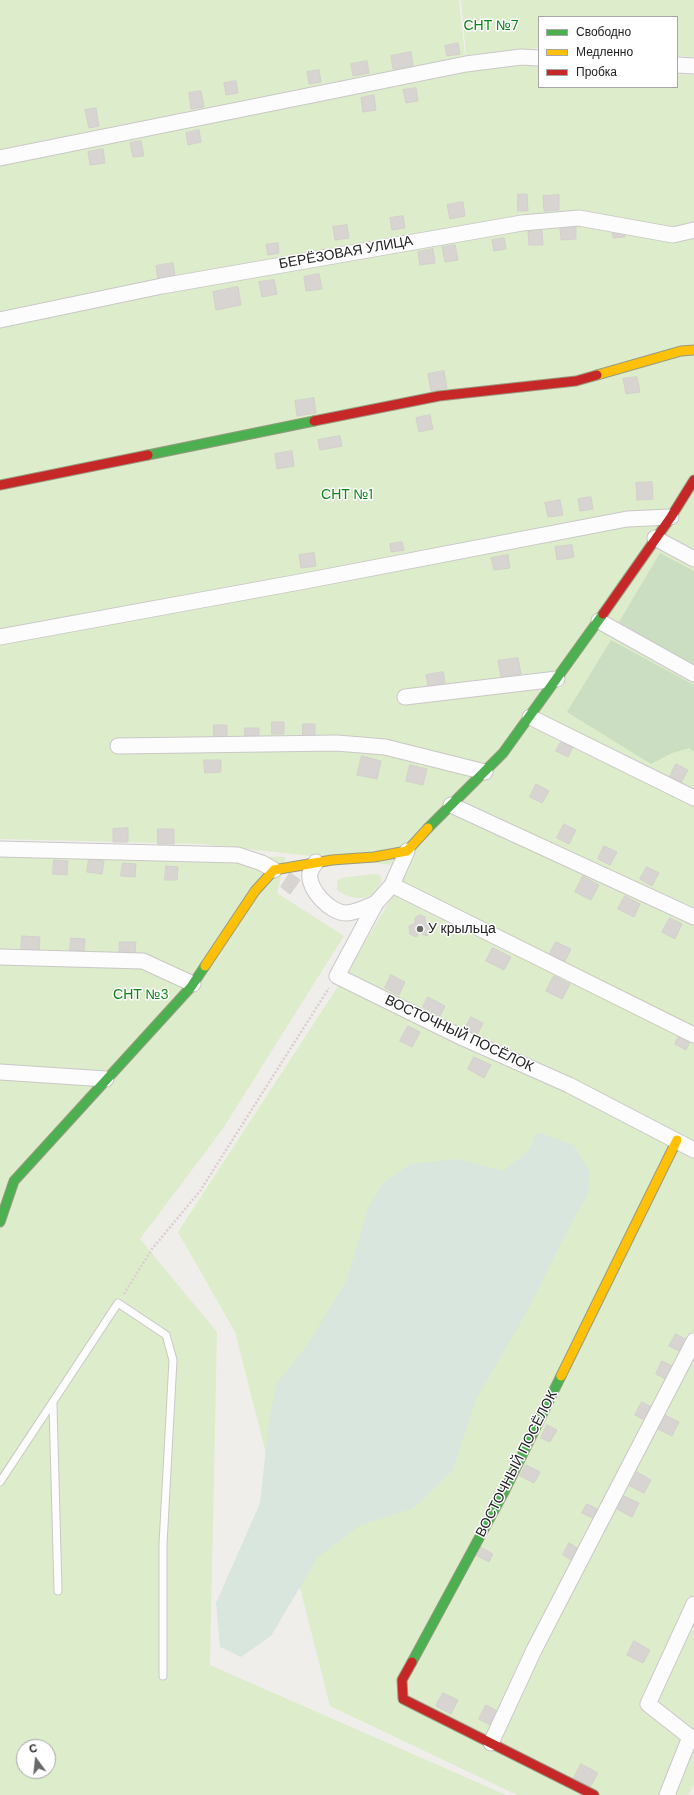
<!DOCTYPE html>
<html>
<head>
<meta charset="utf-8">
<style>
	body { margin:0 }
	#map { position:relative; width:694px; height:1795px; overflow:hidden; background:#f0eeeb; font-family:"DM Sans",sans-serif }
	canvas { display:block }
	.legend { position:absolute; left:538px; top:16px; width:140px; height:72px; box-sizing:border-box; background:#fff; border:1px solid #a7a7a7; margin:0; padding:5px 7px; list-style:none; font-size:12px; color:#222 }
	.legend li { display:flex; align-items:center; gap:8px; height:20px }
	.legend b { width:20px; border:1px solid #a7a7a7 }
	.north { position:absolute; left:16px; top:1739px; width:40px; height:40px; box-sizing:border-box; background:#fff; border:1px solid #a7a7a7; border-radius:50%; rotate:345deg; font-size:11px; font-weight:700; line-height:16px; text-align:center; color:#222 }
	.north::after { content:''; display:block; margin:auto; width:14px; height:18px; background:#6a6968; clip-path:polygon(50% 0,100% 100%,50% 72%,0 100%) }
</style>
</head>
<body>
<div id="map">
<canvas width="694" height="1795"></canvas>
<ul class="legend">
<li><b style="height:5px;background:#4caf50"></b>Свободно</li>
<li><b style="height:5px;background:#ffc107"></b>Медленно</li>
<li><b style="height:5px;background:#c62828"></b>Пробка</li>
</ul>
<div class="north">С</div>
</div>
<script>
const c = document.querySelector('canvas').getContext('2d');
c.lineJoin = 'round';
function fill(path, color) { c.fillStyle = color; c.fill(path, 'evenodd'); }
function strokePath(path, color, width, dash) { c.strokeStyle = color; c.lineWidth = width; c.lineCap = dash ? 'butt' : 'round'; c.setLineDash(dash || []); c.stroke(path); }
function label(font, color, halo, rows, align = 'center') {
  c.font = font + ' "DM Sans",sans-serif'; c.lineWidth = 3; c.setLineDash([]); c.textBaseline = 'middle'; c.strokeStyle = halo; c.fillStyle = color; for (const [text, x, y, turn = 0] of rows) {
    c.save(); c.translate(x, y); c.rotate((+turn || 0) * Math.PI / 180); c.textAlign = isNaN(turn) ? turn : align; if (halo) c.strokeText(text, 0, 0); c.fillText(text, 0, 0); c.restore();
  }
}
const grass = new Path2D(`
	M0 0H459L466 66 539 61V87H677V74L694 75V1785L688 1795H517L330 1706 235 1332 178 1232 346 974 410 867 202 844 0 839Z
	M461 0H694V57L677 56V17H539V48L466 55Z
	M0 850 286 857 277 893 344 936 222 1130 140 1239 217 1332 210 1665 506 1795H0ZM24 1747H48V1771H24Z
	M373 874 380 875 382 881C379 885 377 890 374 893 365 902 347 898 337 890V881L341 878Z`);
const forest = new Path2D(`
	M660 553 694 571V666L619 622Z
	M611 640 694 685V752L689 748 672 753 651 764 567 712Z`);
const wetland = new Path2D(`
	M537 1132 574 1145 590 1173 588 1193 559 1247 528 1310 476 1399 453 1470 414 1508 359 1526 318 1557 271 1636 241 1657 220 1647 216 1603 260 1503 269 1421 276 1385 306 1347 346 1282 368 1208 383 1183 410 1164 459 1159 503 1171 528 1152Z`);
const building = new Path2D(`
	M458 43 460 54 447 56 445 46Z
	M411 52 413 66 393 69 391 56Z
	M367 61 369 73 353 76 351 64Z
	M319 70 321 82 309 84 307 72Z
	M236 81 238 93 226 95 224 83Z
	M416 88 418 101 406 103 403 90Z
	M201 91 204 107 191 109 189 93Z
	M374 95 376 110 363 112 361 98Z
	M96 108 99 126 89 128 85 110Z
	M199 130 201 142 188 145 186 133Z
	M141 141 144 156 133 157 130 143Z
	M103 149 105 163 90 165 88 152Z
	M518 194H527L528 211H518Z
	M559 195V210L544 211 543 196Z
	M463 202 465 216 450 219 447 205Z
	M403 216 405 228 392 230 390 218Z
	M624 224 625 237 613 238 612 225Z
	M347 225 349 238 335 240 333 227Z
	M576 226V239L561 240 560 227Z
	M542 231 543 245H529L528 232Z
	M504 238 506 249 494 251 492 240Z
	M278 243 279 253 268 255 266 245Z
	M455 245 458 260 445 262 442 247Z
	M433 249 435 263 420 265 418 252Z
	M173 263 175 276 158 279 156 266Z
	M319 274 322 289 306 291 304 277Z
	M274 280 277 294 262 297 259 282Z
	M238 287 241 305 216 310 213 292Z
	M444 371 447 388 431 391 428 374Z
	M637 377 640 392 626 394 623 379Z
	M314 398 316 413 297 416 295 401Z
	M430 415 433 429 419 432 416 418Z
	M340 436 342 446 320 450 318 440Z
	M292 451 294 466 277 469 275 454Z
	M652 482 653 499 637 500 636 483Z
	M591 497 593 509 580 511 578 499Z
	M560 500 563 515 548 517 545 503Z
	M402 542 404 550 391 552 390 544Z
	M572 545 574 557 557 560 555 547Z
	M314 553 316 566 301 568 299 555Z
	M508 555 510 568 494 570 491 558Z
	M518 658 521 674 501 677 498 661Z
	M443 672 446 688 429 691 426 675Z
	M272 722H284V734H272Z
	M303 724H315V737H303Z
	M214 725H227V739H214Z
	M245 728H259V739H245Z
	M562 740 573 746 568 757 556 751Z
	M362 756 381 761 377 779 357 775Z
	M204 760H221V772L205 773Z
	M676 764 688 770 681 783 670 777Z
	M410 765 427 769 423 785 406 781Z
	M536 784 549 791 542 803 530 797Z
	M564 824 576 830 569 844 557 838Z
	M128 828V842H113V829Z
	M158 829H174V844H158Z
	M604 846 617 852 610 865 598 859Z
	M89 859 104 861 102 874 87 872Z
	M54 860 68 861 67 875 53 874Z
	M123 863 136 864 135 877 121 876Z
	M166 866 178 867 177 880H165Z
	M647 867 659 873 652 886 640 879Z
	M290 873 300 880 290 894 281 887Z
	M583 876 599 885 591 900 575 892Z
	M625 896 640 904 634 917 618 909Z
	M420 915 425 917V922L431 925 432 932 426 936 420 933 416 937 410 934 409 926 415 923V918Z
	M670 918 682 924 675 939 662 932Z
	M22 936 40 937 39 952 21 951Z
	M71 938 85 939 84 951H70Z
	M120 942H136L135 953 119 952Z
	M556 942 571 949 562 967 547 959Z
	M493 948 511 957 504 970 486 961Z
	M391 975 405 982 399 995 385 988Z
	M554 976 570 984 562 999 546 991Z
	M428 997 445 1006 440 1016 423 1007Z
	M471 1017 483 1023 475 1039 463 1033Z
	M408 1026 420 1032 412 1047 400 1041Z
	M680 1034 691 1040 686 1050 675 1044Z
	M474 1057 491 1065 484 1078 468 1069Z
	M676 1334 687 1340 681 1352 669 1346Z
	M662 1361 676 1368 669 1381 656 1374Z
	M642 1402 653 1408 646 1421 635 1415Z
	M665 1415 679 1422 672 1436 658 1429Z
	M547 1425 557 1430 550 1442 541 1438Z
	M526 1465 540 1472 534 1483 520 1476Z
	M637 1472 651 1480 644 1493 630 1486Z
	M624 1496 639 1503 632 1517 617 1509Z
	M587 1504 599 1510 595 1519 582 1513Z
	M569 1543 579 1549 573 1561 563 1555Z
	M480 1547 493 1554 489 1562 476 1555Z
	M634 1641 650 1650 643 1663 627 1655Z
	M443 1693 458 1700 451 1714 436 1706Z
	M486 1705 501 1713 494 1727 479 1719Z
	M581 1764 598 1773 590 1787 574 1778Z`);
const path = new Path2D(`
	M124 1294 152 1249 200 1191 329 988`);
const lane = new Path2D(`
	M53 1404 58 1591
	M0 1482 118 1303 166 1335 173 1360 163 1544V1676`);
const street = new Path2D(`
	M677 65 694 66
	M0 158 466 64 521 57 539 58
	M0 320 162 286 522 223 579 218 673 235 694 230
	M655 538 694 559
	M599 621 694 674
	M0 637 305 581 627 519 671 517
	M405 697 557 679
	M530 717 694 798
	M118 746 337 743 385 747 485 772
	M451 805 694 917
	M0 849 238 855 262 863 274 870
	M407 851 392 885 694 1035
	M316 862C314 865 311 870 310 873 307 889 331 914 347 913 357 912 367 907 376 903
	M392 885 376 903 337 976 463 1038 569 1085 694 1150
	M0 957 143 961 193 984
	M0 1072 106 1079
	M491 1743 534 1650 694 1341
	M667 1795 690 1737 648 1704 694 1604`);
const fast = new Path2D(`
	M148 455 314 421
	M428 828 503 753 603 614
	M0 1222 14 1181 191 987 205 966
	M412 1662 504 1492 561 1376`);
const slow = new Path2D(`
	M597 375 681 351 694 350
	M205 966 255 891 274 870 332 860 374 857 407 851 428 828
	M561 1376 677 1140`);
const jam = new Path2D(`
	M314 421 439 396 576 381 597 375
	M0 485 148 455
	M603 614 671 517 694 480
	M412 1662 402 1680 403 1699 594 1795`);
const markers = [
	[420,929,4,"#6a6968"]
];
const parkNames = [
	["СНТ №7",491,26],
	["СНТ №1",347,495],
	["СНТ №3",141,995]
];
const streetNames = [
	["БЕРЁЗОВАЯ УЛИЦА",346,253,-10],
	["ВОСТОЧНЫЙ ПОСЁЛОК",459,1034,25],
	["ВОСТОЧНЫЙ ПОСЁЛОК",517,1464,-63]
];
const poiNames = [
	["У крыльца",428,929]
];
fill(grass, '#ddeccb');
fill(forest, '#cbdec1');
fill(wetland, '#d9e6de');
fill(building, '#d7d4d2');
strokePath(building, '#d3d0cc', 1);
strokePath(lane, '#c9c8c7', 9);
strokePath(street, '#c9c8c7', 17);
strokePath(fast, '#999a82', 11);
strokePath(slow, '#999a82', 11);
strokePath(jam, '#999a82', 11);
strokePath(path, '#dccecd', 2.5, [2, 2]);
strokePath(lane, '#fdfcfc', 7);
strokePath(street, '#fdfcfc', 15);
strokePath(fast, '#4caf50', 9);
strokePath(slow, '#ffc107', 9);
strokePath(jam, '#c62828', 9);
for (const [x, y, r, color] of markers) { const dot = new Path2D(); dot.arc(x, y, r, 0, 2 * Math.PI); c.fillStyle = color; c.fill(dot); strokePath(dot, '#fff', 1.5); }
label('14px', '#0c8416', '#fff', parkNames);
label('14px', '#222', '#fff', streetNames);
label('14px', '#222', '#fff', poiNames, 'left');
</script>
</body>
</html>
